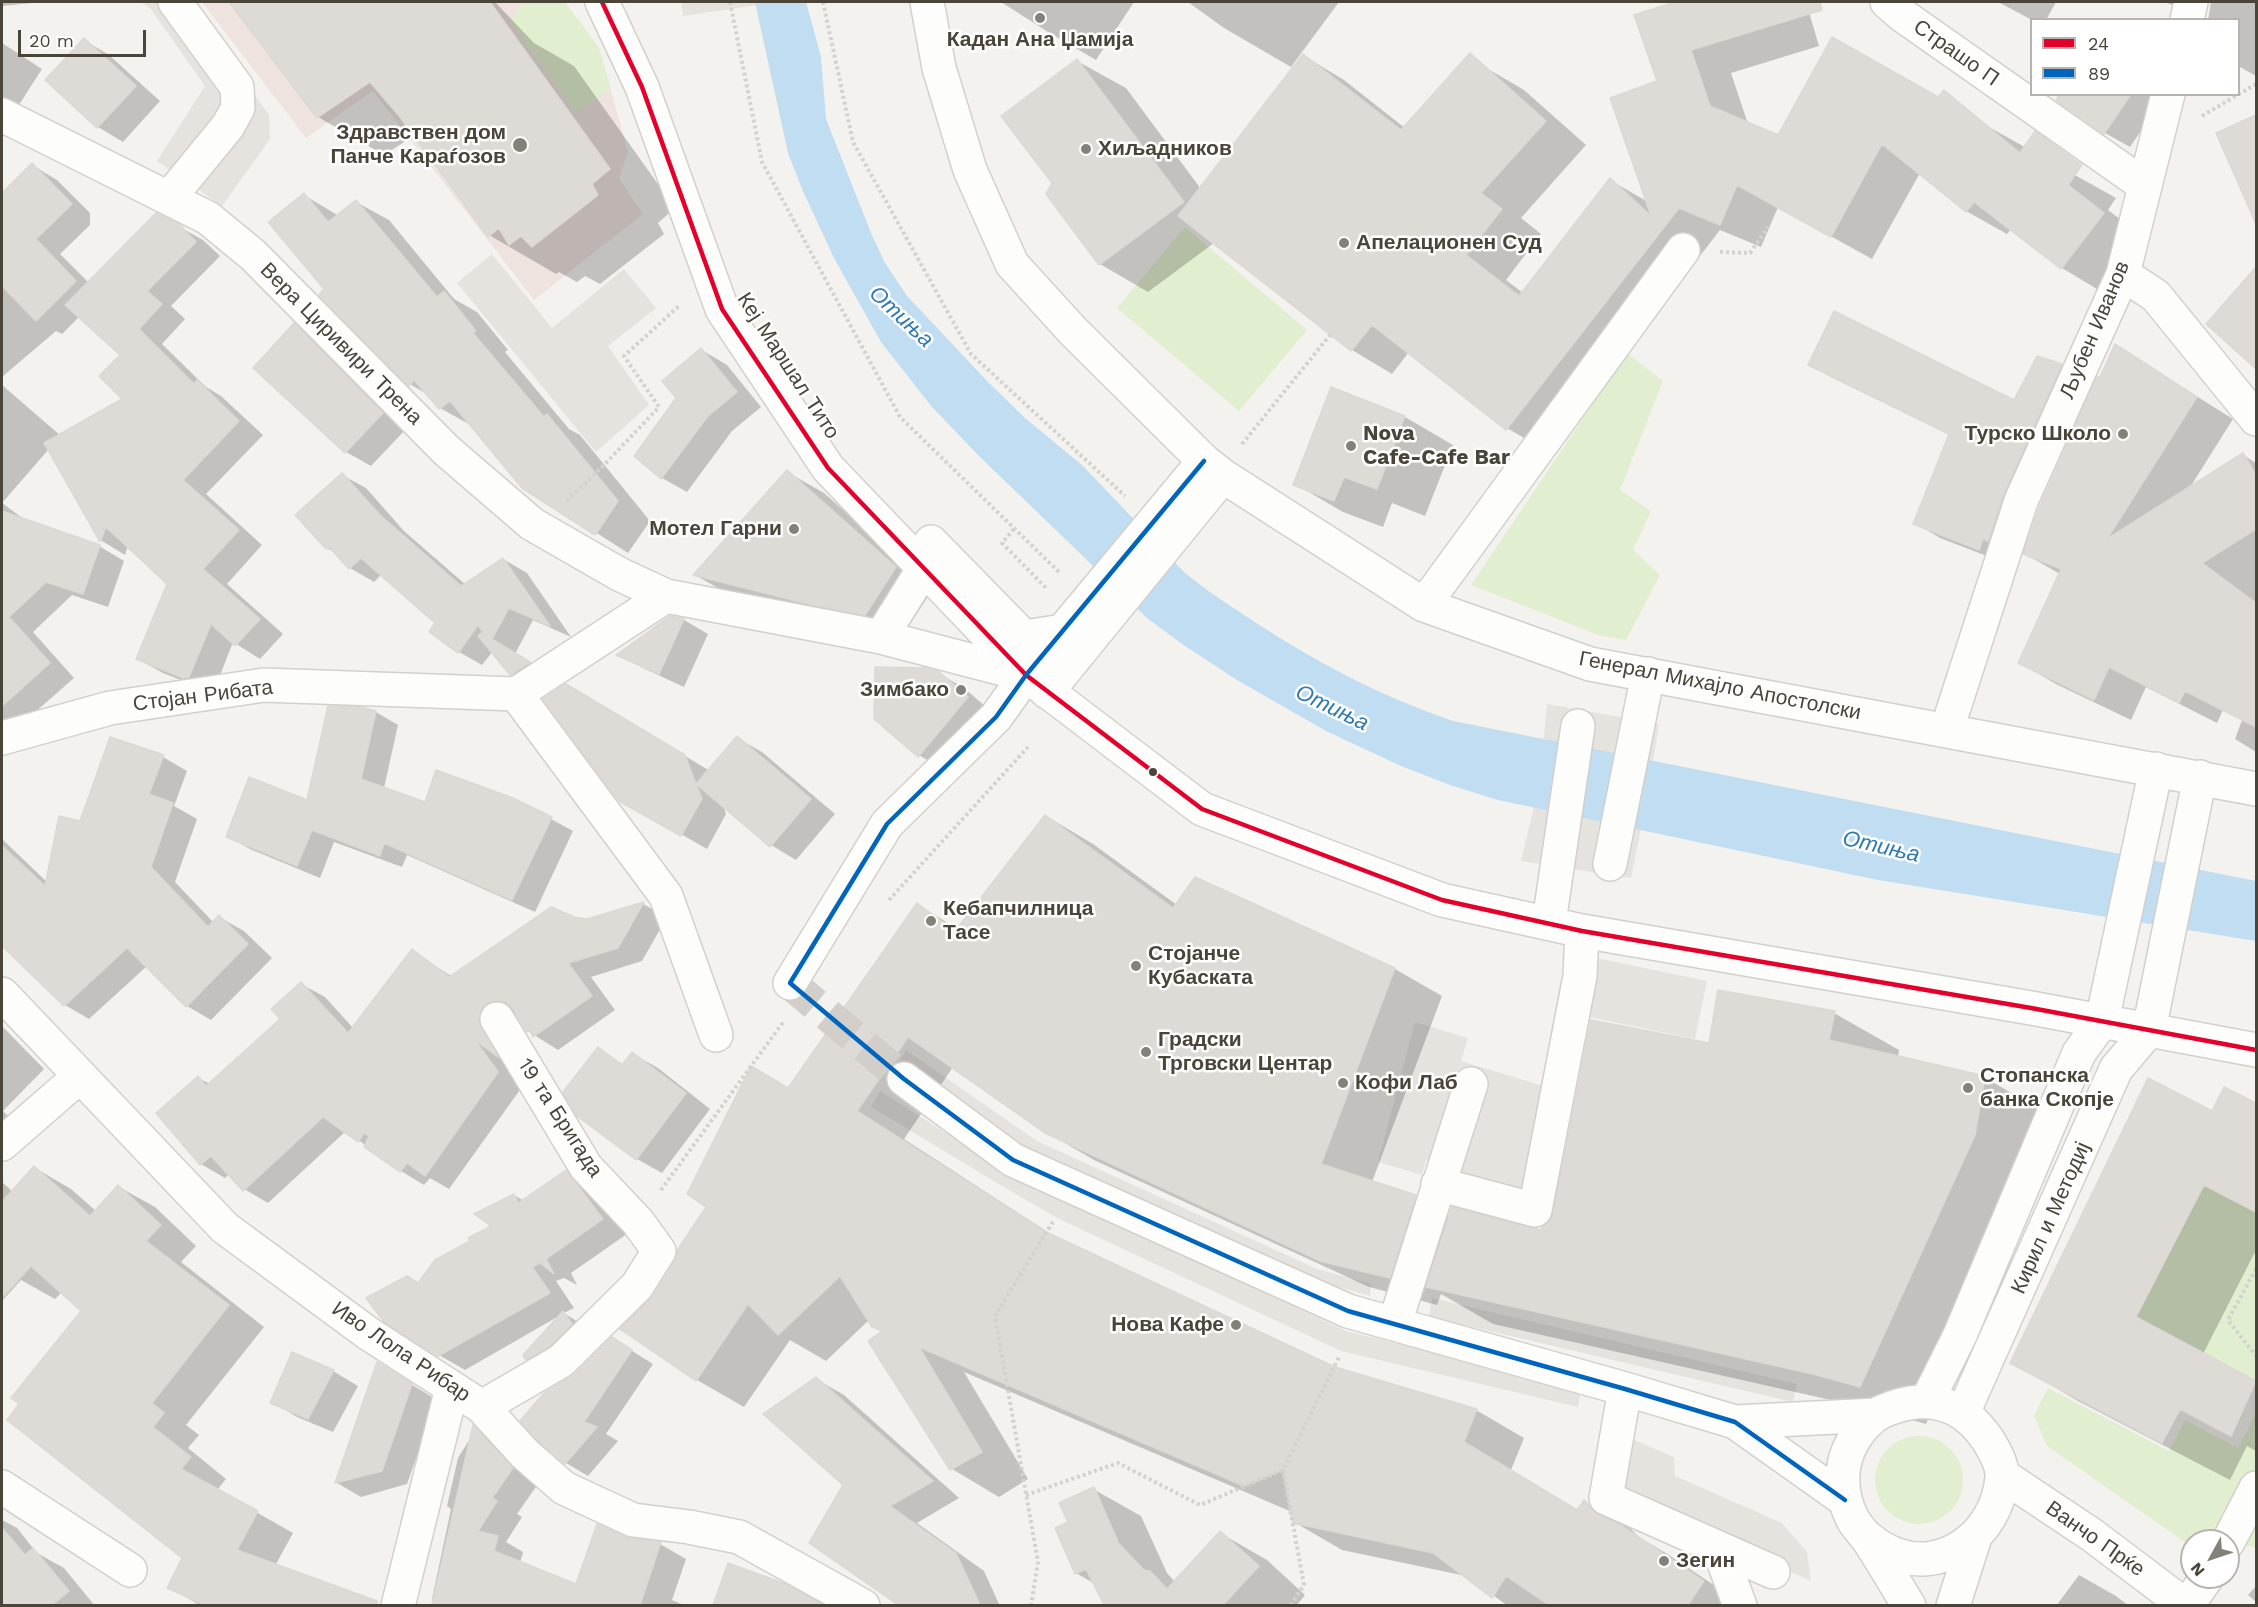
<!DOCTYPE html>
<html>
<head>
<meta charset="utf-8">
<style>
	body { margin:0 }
	#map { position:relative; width:2258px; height:1607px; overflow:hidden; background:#f4f2ee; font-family:"Work Sans",sans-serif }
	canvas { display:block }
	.frame { position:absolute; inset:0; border:3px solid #4b4439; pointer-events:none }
	.legend { position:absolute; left:2030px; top:18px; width:210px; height:78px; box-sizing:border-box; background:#fff; border:2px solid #b7b4b0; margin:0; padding:8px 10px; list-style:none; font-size:18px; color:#4b4439 }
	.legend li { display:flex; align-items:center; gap:12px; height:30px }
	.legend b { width:30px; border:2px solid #b7b4b0 }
	.north { position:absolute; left:2180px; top:1529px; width:60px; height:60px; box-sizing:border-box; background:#fff; border:2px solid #b7b4b0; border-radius:50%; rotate:230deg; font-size:16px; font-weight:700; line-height:24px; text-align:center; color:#4b4439 }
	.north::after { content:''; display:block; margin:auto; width:21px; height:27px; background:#868178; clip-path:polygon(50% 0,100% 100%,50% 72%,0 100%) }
	.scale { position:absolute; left:18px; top:30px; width:128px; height:27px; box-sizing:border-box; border:3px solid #4b4439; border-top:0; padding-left:8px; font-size:18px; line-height:21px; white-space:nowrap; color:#4b4439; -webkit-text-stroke:4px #fff; paint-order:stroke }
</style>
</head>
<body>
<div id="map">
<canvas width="2258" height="1607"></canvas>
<div class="frame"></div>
<ul class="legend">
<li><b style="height:8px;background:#e4002b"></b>24</li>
<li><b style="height:8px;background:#0065bd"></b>89</li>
</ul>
<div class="north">N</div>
<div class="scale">20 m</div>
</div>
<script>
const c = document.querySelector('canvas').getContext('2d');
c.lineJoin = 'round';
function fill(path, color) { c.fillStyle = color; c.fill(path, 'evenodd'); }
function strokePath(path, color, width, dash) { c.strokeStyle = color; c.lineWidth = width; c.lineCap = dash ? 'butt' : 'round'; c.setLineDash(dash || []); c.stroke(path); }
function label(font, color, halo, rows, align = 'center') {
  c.font = font + ' "Work Sans",sans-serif'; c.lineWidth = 5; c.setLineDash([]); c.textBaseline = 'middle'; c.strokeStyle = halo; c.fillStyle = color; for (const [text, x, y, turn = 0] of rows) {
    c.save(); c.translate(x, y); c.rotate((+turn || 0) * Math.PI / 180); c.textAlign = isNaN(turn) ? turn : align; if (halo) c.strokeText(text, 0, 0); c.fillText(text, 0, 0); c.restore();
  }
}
const medical = new Path2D(`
	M202 2H565L599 48 628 152 619 178 643 214 534 300 373 91 306 138Z`);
const green = new Path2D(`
	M523 2H565L599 48 611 88 576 113 510 22Z
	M1185 227 1307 330 1239 411 1117 308Z
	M1627 353 1663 381 1620 490 1651 511 1633 550 1660 575 1626 640 1601 636 1471 585Z
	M2204 1185 2256 1212V1381L2136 1317Z
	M2048 1388 2169 1451 2185 1420 2238 1448 2256 1413V1548L2215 1535 2211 1541H2192V1547L2047 1446 2034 1415Z
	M1875 1480a44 44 0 1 1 88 0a44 44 0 1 1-88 0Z`);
const parking = new Path2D(`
	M141 2H189L269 115 270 139 222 206 157 161 205 86 150 8Z
	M681 2H779L683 16Z
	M492 254 552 328 624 269 656 308 608 346 649 405 596 452 457 283Z
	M1547 704 1659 724 1645 809 1631 878 1521 861 1539 785Z
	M1591 957 1707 981 1695 1039 1579 1015Z
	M1415 1022 1468 1038 1461 1061 1550 1088 1522 1189 1444 1167 1426 1160 1422 1175 1378 1162Z
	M906 1050 1037 1141 1317 1269 1371 1284 1370 1296 1311 1279 1027 1154 896 1066Z
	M880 1091 1009 1173 1346 1331 1581 1389 1578 1407 1341 1351 1059 1219 1002 1186 871 1107Z
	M1432 1298 1797 1384 1793 1402 1429 1317Z
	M1629 1438 1674 1457 1675 1476 1782 1523 1807 1552 1811 1581 1619 1495Z`);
const water = new Path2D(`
	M755 2H806L821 57 826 119 871 233 885 263 907 296 988 382 1025 418 1083 466 1184 572C1203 588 1223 601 1244 615 1312 660 1375 694 1453 721L2256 881V941L1878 880 1498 800 1450 785 1401 766 1326 731 1237 680 1182 644 1147 618 979 456 932 407 881 342 834 258 802 189 788 153Z`);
const shadow = new Path2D(`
	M2 2H42L2 6Z
	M230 2H495L534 43 574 66 675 208 658 223 664 234 600 284 585 276 577 282 559 272 556 274 489 235 415 135 384 155 318 117Z
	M1001 2H1134L1096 60 1048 32Z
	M1188 2H1339L1291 67 1224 28Z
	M1679 2H1806L1819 46 1731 73 1748 124 1779 137 1980 122 2116 198 2108 210 2144 237 2102 292 2062 268 2011 229 2007 234 1966 211 1920 173 1872 259 1778 207 1761 247 1720 230 1548 452 1507 428 1409 352 1392 374 1352 350 1214 243 1148 292 1100 264 1054 183 1077 61 1126 88 1201 189 1304 56 1344 80 1405 128 1483 66 1524 90 1586 145 1521 218 1541 234 1506 280 1523 293 1610 180 1648 202 1659 82 1636 16Z
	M1998 2H2056L2046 20H2032Z
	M2165 2H2179L2176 7Z
	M2211 2H2256V76L2238 66V20H2208Z
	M84 40 109 55 160 101 123 142 98 127 47 80Z
	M2 43 42 69 17 108 2 99Z
	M2062 94H2166L2130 147 2105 133Z
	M2256 117V221L2218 134Z
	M32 165 57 180 90 213V225L60 254 89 283 178 226 203 240 220 256 171 306 185 319 162 344 206 387 221 396 263 435 206 494 262 545 227 584 283 634 260 659 233 642 214 691H209L163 673 138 659 169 583 128 546 125 555 102 541 49 449 2 503 28 522 99 546 124 561 108 607 72 595 33 632 74 678 2 741V385L61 436 125 400 122 354 80 316 62 334 56 331 2 377V195Z
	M304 195 339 216 356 202 389 220 454 299 477 312 508 350 505 352 569 429 580 435 650 521 628 553 523 486 474 427 440 408 430 396 410 384 326 289Z
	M2256 269V367L2208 324Z
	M294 325 319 339 407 428 371 466 346 452 255 368Z
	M2116 346 2233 419 2189 489 2243 455 2256 463V752L2235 739 2242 720 2223 710 2217 723 2146 687 2131 720 2056 684 2020 663 2060 574 2025 554Z
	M702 350 727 365 761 407 732 431 687 492 662 478 636 456 678 398Z
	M1810 364 2015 402 2061 366 2086 380 2005 563 1940 538 1915 523 1950 435 1835 379Z
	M1405 417 1453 445 1425 516 1392 503 1383 527 1343 512 1295 484Z
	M787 472 824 493 933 589 903 635 732 596 695 575Z
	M342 475 366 488 404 531 466 585 503 559 527 573 571 637 533 620 515 654 552 677 536 688 512 674 493 651 482 665 459 652 437 623 382 574 374 582 350 568 337 554 327 548Z
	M670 617 684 620 708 634 684 687 643 668 618 654Z
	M938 673 964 688 993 713 944 770 919 755 875 719Z
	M592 700 710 771 737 738 762 752 835 814 796 860 771 845 723 805 726 814 707 849 620 799Z
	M376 712 398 725 384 788 426 803 551 819 573 831 535 912 407 855 402 867 334 842 320 878 250 849 227 836 308 802Z
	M163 757 187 771 174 806 197 819 175 882 214 923 219 917 244 931 272 958 211 1020 187 1006 147 966 89 1019 65 1005 2 944V933L10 924 2 916V839L47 882 81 823Z
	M1046 816 1093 844 1177 905 1196 879 1395 969 1442 996 1372 1182 1415 1197 1450 1217 1542 1232 1710 1045 1834 1013 1899 1050 1898 1057 1984 1077 2049 1115 2040 1173 1926 1424 1884 1412 1493 1324 1441 1294 1437 1305 1369 1287 1094 1160 1046 1132 953 1067 904 1139 1063 1242 1335 1368 1476 1410 1524 1438 1511 1470 1578 1511 1584 1502 1631 1529 1639 1537 1669 1555 1745 1606H1508L1466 1576 1342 1550 1294 1522 1292 1512 964 1372 1028 1479 999 1497 952 1469 870 1342 884 1332 869 1320 826 1361 790 1340 744 1407 697 1380 654 1297 789 1089 918 905 958 929Z
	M643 904 667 917 642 961 591 977 615 1010 558 1050 528 1031 518 1014 512 1016 519 1067 500 1056 522 1087 449 1189 430 1178 424 1185 401 1171 346 1131 268 1203 244 1189 230 1173 225 1178 201 1164 198 1078 210 1084 282 1019 301 984 325 997 354 1029 412 951 451 976 573 919 588 921ZM478 1021 497 1052H494L476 1022Z
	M2 1026 44 1069 3 1111 25 1133 2 1156Z
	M598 1049 624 1065 633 1054 658 1068 710 1109 662 1173 637 1159Z
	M2225 1089 2256 1105V1250L2203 1354 2256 1383V1451L2247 1446 2230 1480 2078 1401 2012 1362 2212 1113Z
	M35 1168 71 1189 96 1211 119 1187 155 1207 196 1246 181 1262 264 1327 186 1425 199 1435 188 1448 226 1479 217 1490 293 1533 275 1566 340 1590 368 1606H201L169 1587 184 1557 83 1310 62 1292 55 1299 21 1280 2 1301V1182L13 1192Z
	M566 1172 591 1186 627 1234 571 1273 577 1285 564 1278 556 1281 574 1308 564 1313 575 1320 583 1331 539 1366 527 1359 559 1316 465 1370 439 1355 419 1284 494 1227 514 1195 524 1201Z
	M613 1339 653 1364 606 1434 618 1441 588 1476 566 1463 539 1439 575 1376Z
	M293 1354 333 1371 358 1386 333 1432 297 1417 272 1402Z
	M378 1364 437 1400 407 1484 361 1497 337 1483Z
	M816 1379 844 1395 959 1498 917 1523 984 1571 1000 1606H901L811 1543 845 1485Z
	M476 1429 501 1444 538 1484 517 1514 522 1517 506 1542 523 1552 520 1563 577 1586 625 1539 660 1544 686 1559 672 1600 686 1606H433L434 1601 432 1599 451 1509 447 1506 458 1458Z
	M1093 1489 1141 1516 1167 1573 1175 1582 1220 1533 1267 1560 1305 1595 1296 1606H1106L1095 1584 1076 1573 1070 1523Z
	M2 1520 17 1528 37 1553 64 1568 95 1606H2Z
	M729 1565 783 1584 820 1606H714Z
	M2079 1575 2116 1596 2129 1606H2056Z
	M2256 1586V1602L2248 1595Z`);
const building = new Path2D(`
	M229 2H490L610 169 592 184 598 195 532 247 521 236 509 245 499 228 488 237 400 117 370 82 317 118Z
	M1675 2H1820L1822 10 1691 50 1710 106 1778 135 1832 37 1938 97 1944 90 2020 153 2035 131 2082 165 2068 185 2104 213 2061 269 1974 202 1966 212 1882 144 1831 237 1737 185 1720 225 1679 208 1506 430 1372 325 1351 351 1178 216 1303 54 1401 130 1470 53 1546 121 1481 193 1502 209 1466 255 1519 296 1610 178 1651 216 1610 98 1657 81 1634 15Z
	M84 38 136 86 97 128 45 80Z
	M1077 59 1184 202 1099 265 1046 194 1052 183 1001 116Z
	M2060 94H2131L2104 134 2056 100Z
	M2256 115V224L2216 133Z
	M32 163 72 204 36 239 76 281 36 321 2 286V193Z
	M304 193 328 222 356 200 437 297 444 291 476 331 473 333 544 417 547 414 618 501 595 535 522 488 450 401 439 409 414 380 409 386 319 295 324 289 268 222Z
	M156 213 179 224 196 242 147 291 162 304 139 329 194 384 197 380 239 421 183 480 239 530 203 569 260 619 235 646 211 624 189 677 183 678 136 659 167 584 106 527 100 542 44 443 122 399 99 376 120 355 65 305Z
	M2256 267V369L2206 324Z
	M1834 311 2014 400 2037 356 2062 364 2004 493 1988 541 1983 539 1979 550 1913 524 1949 434 1808 365Z
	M294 323 383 413 345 453 253 368Z
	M2115 344 2197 397 2107 539 2243 453 2256 475V529L2202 563 2256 603V727L2185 691 2179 703 2109 667 2094 700 2018 663 2061 569 2023 554 2039 508 2097 377H2100Z
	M701 348 737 392 707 417 661 479 634 456 676 398 662 381Z
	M1331 387 1405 416 1377 489 1344 477 1334 501 1293 485Z
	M787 470 896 567 865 615 812 605 693 575Z
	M342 473 380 515 461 586 503 558 550 626 509 608 492 639 530 662 510 675 478 636 481 633 485 635 478 625 458 653 429 632 435 623 361 558 349 569 328 546 326 549 295 515Z
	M2 511 100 545 83 594 46 582 9 617 50 663 2 706Z
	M670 616 684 619 659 674 616 655Z
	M875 667 925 668 939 672 968 697 918 757 874 719Z
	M566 684 685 755 696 784 737 736 811 799 770 847 696 784 702 799 681 836 619 801 543 699Z
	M328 706 362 707 376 711 361 779 425 802 436 770 513 798 552 817 512 900 384 843 380 856 312 830 297 866 226 837 249 777 307 800Z
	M110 737 164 755 149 794 173 803 151 867 208 927 219 915 248 944 186 1007 127 948 64 1006 2 946V846L45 886 59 816 80 821Z
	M1045 815 1173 908 1195 877 1395 968 1321 1164 1416 1195 1390 1278 1320 1261 1045 1133 908 1037 857 1111 1046 1232 1335 1367 1477 1409 1464 1442 1577 1510 1584 1500 1598 1515 1621 1525 1704 1581 1688 1605H1549L1506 1576 1492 1598 1433 1553 1293 1523 1283 1470 1244 1486 919 1347 982 1452 950 1470 868 1341 882 1331 872 1327 840 1276 778 1335 748 1304 696 1381 620 1329 653 1296 675 1261 678 1249 706 1207 687 1194 751 1066 788 1088 917 903 955 931Z
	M644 902 618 948 568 963 592 996 533 1037 530 1029 527 1032 513 1009 506 1002 496 1000 488 1003 481 1009 478 1019 481 1028 498 1057 475 1040 498 1072 425 1176 407 1163 400 1172 364 1147 369 1136 364 1133 358 1142 323 1117 243 1191 211 1156 200 1165 156 1113 198 1076 206 1086 280 1019 271 1009 301 982 348 1033 412 949 449 977 551 907 574 917 587 919Z
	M1718 990 1835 1011 1829 1040 1985 1076 1975 1135 1860 1387 1817 1375 1426 1287 1452 1207 1541 1230 1542 1227 1549 1222 1553 1214 1591 1020 1709 1043Z
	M598 1047 622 1065 632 1052 686 1093 636 1160 577 1116 563 1092Z
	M2148 1078 2212 1111 2224 1087 2256 1103V1212L2204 1185 2136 1317 2256 1381 2231 1436 2180 1409 2162 1443 2010 1363Z
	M34 1166 90 1216 118 1185 161 1225 146 1241 229 1305 152 1403 164 1413 153 1427 191 1457 181 1469 258 1511 237 1550 377 1601 376 1605H205L167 1588 182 1558 7 1420 19 1404 11 1398 81 1311 31 1266 2 1298V1202Z
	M566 1170 603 1219 546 1259 554 1274 540 1263 532 1267 550 1293 438 1356 384 1322 366 1298 407 1276 418 1283 435 1260 470 1241 468 1238 491 1226 474 1214 514 1194 518 1203Z
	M563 1311 572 1324 550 1346 526 1360 523 1355Z
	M612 1337 632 1350 584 1422 597 1427 565 1464 538 1441 520 1421 544 1393 574 1375Z
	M292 1352 334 1370 308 1419 270 1403Z
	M377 1362 412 1384 382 1471 335 1483Z
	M816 1377 933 1481 890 1506 956 1553 980 1605H898L809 1543 843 1485 763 1414Z
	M473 1425 513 1468 492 1498 497 1501 478 1531 498 1536 494 1551 576 1584 597 1524 625 1537 661 1542 640 1605H432Z
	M1094 1487 1119 1544 1144 1570 1150 1571 1167 1589 1220 1531 1259 1566 1223 1605H1104L1086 1569 1075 1574 1055 1528 1068 1522 1059 1503Z
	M2 1528 25 1555 33 1548 69 1591 52 1605H2Z
	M728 1563 783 1583 824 1605H713Z`);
const minorTunnel = new Path2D(`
	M790 983 904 1079`);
const path = new Path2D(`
	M730 2 762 162 900 417 1060 573
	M823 2 853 142 971 354 1125 496
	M2202 116 2256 84
	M1720 252 1750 253 1768 227
	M1242 444 1330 335
	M567 501 605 464 659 407 624 356 680 305
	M1014 529 1002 543 1047 589
	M889 900 1028 747
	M661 1190 784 1021
	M2256 1269 2228 1320 2256 1356
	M1283 1470 1304 1585 1290 1606
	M1026 1495 1118 1463 1200 1505 1283 1470 1340 1355
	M1031 1606 1038 1562 995 1316 1054 1220`);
const minor = new Path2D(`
	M602 2 642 87 722 309 828 468 1026 675 1202 809 1442 900 1582 931 2031 1008 2256 1050
	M927 2 939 68 970 170 1012 264 1073 331 1204 461 1223 476 1424 605 1590 664 2256 789
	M1887 2 1902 15 2144 185
	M2187 20 2191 2
	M2 115 208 218 253 255 446 450 532 524 619 574 666 596 881 637 1026 675
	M169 198 228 126 238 108 237 87 175 2
	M2123 274 2156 296 2256 419
	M931 542 1024 637 1063 631
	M1424 605 1683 250
	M881 637 924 568
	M1047 692 1223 476
	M516 694 666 896 716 1035
	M516 694 666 596
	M1947 729 2021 501 2123 274 2168 94
	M2 738 110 708 264 685 516 694
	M1610 864 1648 674
	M1549 922 1578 726
	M790 983 887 824 996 717 1026 675 1204 461
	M2 994 225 1228 369 1334 482 1407 525 1454 564 1488 633 1520 689 1527 739 1537 863 1606
	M904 1079 1013 1160 1348 1311 1625 1389 1735 1422 1845 1500
	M2 1144 80 1076
	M1438 1184 1535 1210 1580 976 1582 931
	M1395 1323 1471 1084
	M1625 1389 1606 1498 1773 1572
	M1927 1401 1960 1335 2079 1053 2102 1021 2156 769
	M482 1407 561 1361 637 1286 659 1251 638 1222 586 1167 497 1019
	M1963 1413 2116 1069 2149 1030 2200 777
	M1735 1422 1876 1415
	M2002 1475 2092 1535 2186 1606
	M2 1487 130 1570
	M1867 1537C1873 1542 1879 1547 1886 1550 1940 1579 1998 1534 2002 1477 2003 1465 1994 1450 1988 1440 1979 1427 1969 1416 1955 1409 1930 1397 1906 1401 1881 1412 1870 1418 1860 1429 1853 1441 1839 1465 1840 1493 1852 1518 1857 1528 1866 1535 1871 1544 1884 1564 1896 1585 1909 1606
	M2228 1542 2256 1488
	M1719 1549 1740 1606
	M398 1606 452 1388
	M1953 1606 1975 1537
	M2187 1606 2207 1577`);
const bus1 = new Path2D(`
	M602 2 642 87 722 309 828 468 1026 675 1202 809 1442 900 1582 931 2031 1008 2256 1050`);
const bus2 = new Path2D(`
	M1204 461 1026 675 996 717 887 824 790 983 904 1079 1013 1160 1348 1311 1625 1389 1735 1422 1845 1500`);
const markers = [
	[1040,18,6,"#868178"],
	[520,145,8,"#868178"],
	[1086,149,6,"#868178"],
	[1344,243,6,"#868178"],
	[2123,434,6,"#868178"],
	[1351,446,6,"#868178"],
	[794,529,6,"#868178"],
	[961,690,6,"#868178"],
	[1153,772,5,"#4b4439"],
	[931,921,6,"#868178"],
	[1136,966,6,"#868178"],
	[1146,1052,6,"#868178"],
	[1343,1083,6,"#868178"],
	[1968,1088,6,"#868178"],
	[1236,1325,6,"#868178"],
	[1664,1561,6,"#868178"]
];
const poiNames = [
	["Кадан Ана Џамија",1040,40,"center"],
	["Здравствен дом",506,133,"right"],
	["Панче Караѓозов",506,157,"right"],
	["Хиљадников",1098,149],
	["Апелационен Суд",1356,243],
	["Nova",1363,434],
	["Cafe-Cafe Bar",1363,458],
	["Турско Школо",2111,434,"right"],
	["Мотел Гарни",782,529,"right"],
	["Зимбако",949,690,"right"],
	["Кебапчилница",943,909],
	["Тасе",943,933],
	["Стојанче",1148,954],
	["Кубаската",1148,978],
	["Градски",1158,1040],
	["Трговски Центар",1158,1064],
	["Стопанска",1980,1076],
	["банка Скопје",1980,1100],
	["Кофи Лаб",1355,1083],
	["Нова Кафе",1224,1325,"right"],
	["Зегин",1676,1561]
];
const streetNames = [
	["Страшо П",1956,53,35],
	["Љубен Иванов",2095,330,-67],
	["Вера Циривири Трена",341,344,45],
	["Кеј Маршал Тито",788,366,57],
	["Генерал Михајло Апостолски",1720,686,11],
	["Стојан Рибата",203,696,-7],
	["19 та Бригада",560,1118,57],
	["Кирил и Методиј",2051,1218,-66],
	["Иво Лола Рибар",401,1352,34],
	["Ванчо Прќе",2095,1539,35]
];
const waterNames = [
	["Отиња",901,317,43],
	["Отиња",1332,708,26],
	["Отиња",1881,847,13]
];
fill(medical, '#eee3df');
fill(green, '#e1eecf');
fill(parking, '#e6e3df');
fill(water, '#c0ddf1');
fill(shadow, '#0003');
fill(building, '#dedbd6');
strokePath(building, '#dcd9d4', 1.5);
strokePath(minorTunnel, '#d2cfca', 33, [33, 16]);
strokePath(minor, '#d2d0cb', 36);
strokePath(path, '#d3d2cc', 4, [3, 3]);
strokePath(minor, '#fdfdfc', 33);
strokePath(bus1, '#e4002b', 4.5);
strokePath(bus2, '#0065bd', 4.5);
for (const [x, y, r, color] of markers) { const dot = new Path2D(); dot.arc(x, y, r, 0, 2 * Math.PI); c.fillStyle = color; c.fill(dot); strokePath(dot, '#fff', 2); }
label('bold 21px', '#4b4439', '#fff', poiNames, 'left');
label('21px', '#4b4439', '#fff', streetNames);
label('italic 22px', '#2e7ab2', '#fff', waterNames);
</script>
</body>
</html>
